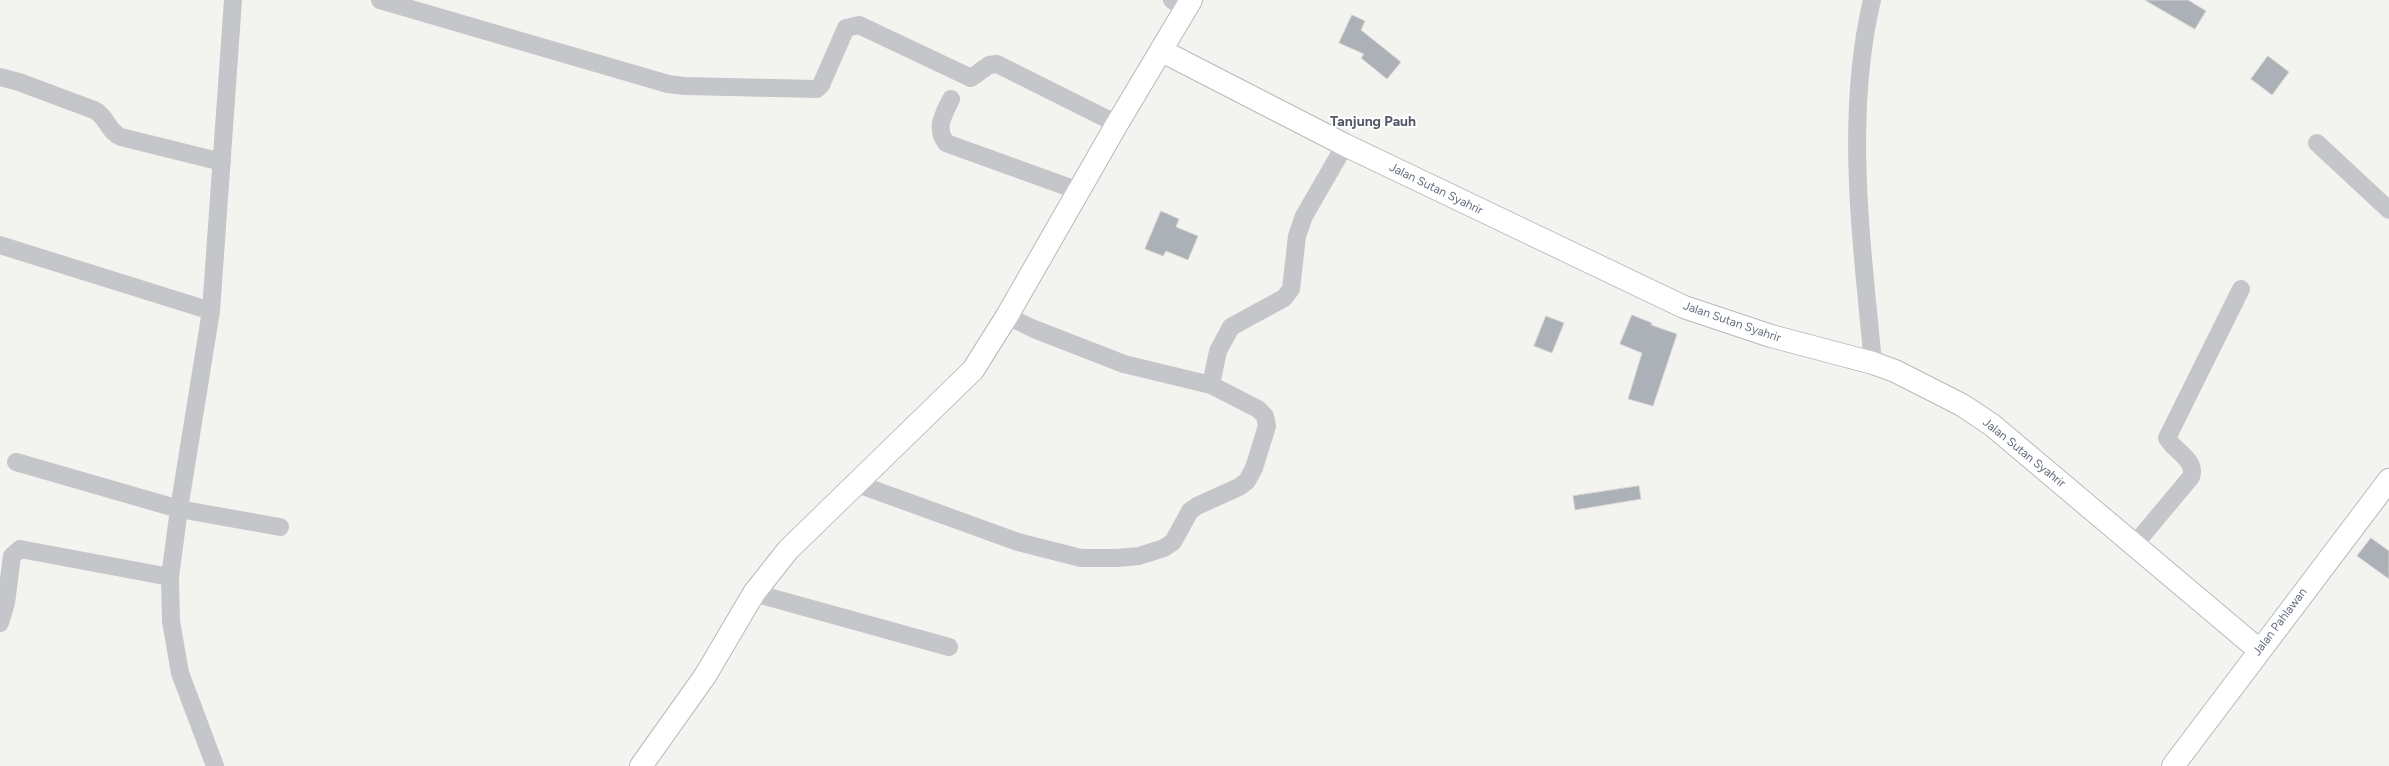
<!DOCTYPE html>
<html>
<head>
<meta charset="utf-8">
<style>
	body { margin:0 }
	canvas { display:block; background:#f3f4f0 }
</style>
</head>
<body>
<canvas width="2389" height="766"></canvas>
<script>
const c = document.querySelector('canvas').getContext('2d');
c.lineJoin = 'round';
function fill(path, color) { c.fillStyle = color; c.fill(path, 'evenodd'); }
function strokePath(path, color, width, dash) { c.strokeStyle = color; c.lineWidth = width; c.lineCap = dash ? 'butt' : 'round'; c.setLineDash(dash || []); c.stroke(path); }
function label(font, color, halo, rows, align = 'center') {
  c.font = font + ' Figtree,sans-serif'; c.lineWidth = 4; c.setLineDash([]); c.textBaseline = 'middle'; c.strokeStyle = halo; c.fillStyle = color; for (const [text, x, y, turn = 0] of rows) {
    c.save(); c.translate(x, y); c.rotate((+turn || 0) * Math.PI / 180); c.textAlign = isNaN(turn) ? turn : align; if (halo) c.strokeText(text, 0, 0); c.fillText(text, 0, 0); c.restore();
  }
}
const building = new Path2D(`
	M2145 0H2188L2206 11 2195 29Z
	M1352 15 1365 21 1361 30 1401 62 1387 79 1361 58 1364 54 1339 43Z
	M2268 56 2289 72 2272 95 2251 79Z
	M1161 211 1179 219 1176 227 1198 236 1188 260 1166 251 1163 256 1145 249Z
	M1632 315 1652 323 1651 325 1677 334 1653 406 1628 399 1642 353 1620 344Z
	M1546 316 1564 323 1552 353 1534 346Z
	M1639 486 1641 499 1575 510 1573 496Z
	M2371 538 2389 551V579L2357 556Z`);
const street = new Path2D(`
	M380 0 668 84 684 86 817 89 821 85 846 28 859 25 971 78 989 65 997 64 1117 124
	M1172 0 1186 8
	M1872 0C1844 118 1862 244 1873 363
	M0 77 19 82 94 110C107 116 108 132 121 137L222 162
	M951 99C943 116 935 127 946 143L1079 191
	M2317 143 2389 210
	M0 245 211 311
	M1211 385 1218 351 1231 327 1284 298 1291 289 1297 236 1304 216 1345 145
	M16 462 179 509 280 527
	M855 483 1018 542 1081 558H1117L1139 556 1164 548 1173 542 1190 511 1197 506 1239 487 1247 481 1254 468 1267 426 1265 416 1258 409 1211 385 1124 364 1034 329 1007 316
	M2135 544 2191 477C2197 460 2174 451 2167 438L2241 289
	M754 593 949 647
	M0 623 6 603 12 556 20 549 170 577
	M215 766 180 673 171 621 170 577 179 509 211 311 233 0`);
const secondary = new Path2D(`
	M1162 51 1345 145 1684 307 1771 336 1873 363 1895 371 1962 405 1992 425 2259 650
	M641 766 705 676 754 593 788 550 973 370 1007 316 1117 124 1191 0
	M2173 766 2389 480`);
const streetNames = [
	["Jalan Sutan Syahrir",1436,189,26],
	["Jalan Sutan Syahrir",1732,322,19],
	["Jalan Sutan Syahrir",2024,453,39],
	["Jalan Pahlawan",2280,622,-53]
];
const quarterNames = [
	["Tanjung Pauh",1373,122]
];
fill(building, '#acb1b8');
strokePath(building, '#d5d5d3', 1);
strokePath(secondary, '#b6b9be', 24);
strokePath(street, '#c4c6ca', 18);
strokePath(secondary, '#fff', 22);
label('12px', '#636f81', '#fff', streetNames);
label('bold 14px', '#515966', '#fff', quarterNames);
</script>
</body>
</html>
